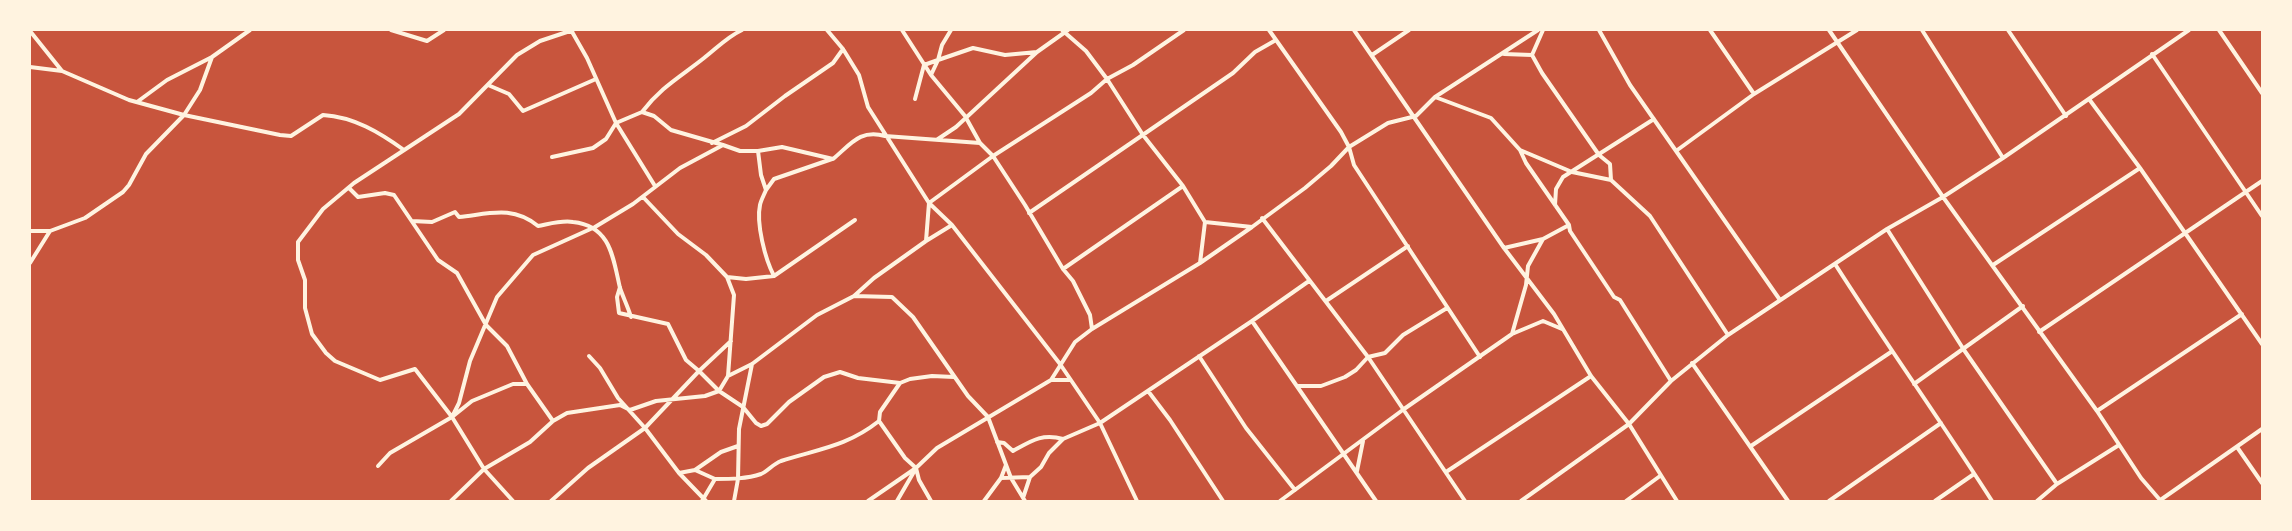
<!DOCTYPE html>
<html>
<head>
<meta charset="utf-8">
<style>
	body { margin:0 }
	#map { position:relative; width:2292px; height:531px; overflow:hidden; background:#c8553d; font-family:Lato,sans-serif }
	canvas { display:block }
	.frame { position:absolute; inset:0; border:31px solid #fff3e0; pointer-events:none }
</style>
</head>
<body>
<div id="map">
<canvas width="2292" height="531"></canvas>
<div class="frame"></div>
</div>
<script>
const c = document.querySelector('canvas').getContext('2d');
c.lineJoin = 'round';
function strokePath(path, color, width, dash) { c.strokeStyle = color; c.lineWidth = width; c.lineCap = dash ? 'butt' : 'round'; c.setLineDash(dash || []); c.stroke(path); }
const minor = new Path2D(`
	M391 30 427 41 444 30
	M571 30 587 58 616 123 655 186
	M827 30 843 49 859 75 868 107 929 203 952 225 1060 364 1100 423 1137 501
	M902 30 931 75 965 116 980 143 993 156 1025 205 1063 269 1073 281 1090 315 1092 329
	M1062 30 1086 51 1107 79 1143 135 1183 186 1205 222 1200 263
	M1269 30 1341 132 1349 147 1354 165 1480 357
	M1354 30 1504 248 1554 314 1591 376 1629 424 1677 501
	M1599 30 1630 85 1780 300
	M1710 30 1754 94
	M1829 30 1943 197 2097 411 2141 478 2160 500
	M1922 30 2003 158
	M2008 30 2066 116
	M2219 30 2262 93
	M30 31 62 71
	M1504 54 1532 55
	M2152 54 2262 216
	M1372 55 1409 30
	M1532 55 1542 73 1599 155 1610 164 1611 180
	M1532 55 1543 30
	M30 67 62 71 129 100 184 115 280 135 291 136 323 115C354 117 379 132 404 150
	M931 75 938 60 973 48 1005 55 1037 52
	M488 85 509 94 523 111 596 79
	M1435 97 1491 118 1520 150 1526 163 1569 225 1570 231 1614 297 1620 300 1671 381
	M915 99 924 65 938 60 942 45 951 30
	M2089 99 2140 168 2262 344
	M137 102 167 80 212 57
	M642 112C661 87 680 77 704 58 717 48 727 37 742 30
	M938 139 956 127 1037 52 1068 30
	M712 143 746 126 785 96 833 63 843 49
	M1520 150 1572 172 1611 180 1650 216 1728 335
	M758 151 761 175 766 190C764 195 761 200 760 205 756 223 765 259 774 276
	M1676 151 1754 94 1857 30
	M552 157 593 148 606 139 616 123 642 112 654 116 671 130 723 145
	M349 188 358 197 385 193 394 195 438 260 457 273 486 325 507 346 527 384
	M766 190 774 179 832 159
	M643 197 678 234 706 255 727 277 746 279 774 276 855 220
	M1555 205 1556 189 1563 177 1654 119
	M1029 213 1233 73 1255 52 1276 40
	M1262 218 1368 357 1465 501
	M412 221 432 222 455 212 459 217C489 214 512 205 538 226 549 224 562 220 573 222 611 226 613 258 620 288 623 297 628 307 631 317
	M1205 222 1252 227
	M1887 229 1964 350 2057 484
	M30 231H50L85 218 123 192 129 185 146 154 184 115 200 90 212 57 250 30
	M926 241 929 203 993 156 1091 93 1107 79 1133 65 1184 30
	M1504 248 1543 239 1569 225
	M30 263 50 231
	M1835 264C1886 344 1941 421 1992 501
	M1993 265 2140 168
	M1063 269 1183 186
	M727 277 734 295 728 376
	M620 287 617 297 619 313 668 324 686 360 699 371 731 341
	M854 296 892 297 913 317 968 396 988 417 1011 478 1025 501
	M1326 301 1408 246
	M1252 321 1376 501
	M2039 332 2262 181
	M1512 334 1526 285 1528 266 1543 239
	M589 356 600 368 618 398 645 428 679 473 706 501
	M1199 356 1246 428 1295 490
	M1692 363 1788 501
	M1051 380H1070
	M900 383 880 412 879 421 905 458 916 468 919 480 931 501
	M1914 384 2023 306
	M1298 386H1321L1345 377 1356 370 1368 357 1385 353 1403 335 1447 308
	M1148 391 1170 420 1223 501
	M2097 411 2242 314
	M452 417 459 403 470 361 497 297 533 255 595 227 633 204 680 168 723 145 740 151H758L782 147 833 159C851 144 860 129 885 136L980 143
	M997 442 1004 443 1013 451C1031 441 1042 433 1063 439
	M1751 446 1891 352
	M2237 447 2262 483
	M378 466 390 453 452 417 472 401 513 384H527L553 421
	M695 470 715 479
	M1357 471 1363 441
	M1446 472 1591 376
	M679 473 695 470 721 452 738 446
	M1001 478 1030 477 1041 467 1049 453 1063 439 1100 423 1252 321 1309 281
	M1023 498 1030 477
	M451 501 484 469 530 442 553 421 567 413 620 405 630 410 656 401 705 396 719 391 728 376 752 364 817 315 854 296 874 278 926 241 952 225
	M513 501 484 469 452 417 415 369 380 380 335 361 326 353 312 334 305 308V280L298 260V242L323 209 354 183 459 114 517 55 540 41 573 30
	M551 501 588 468 645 428 699 371 719 391 743 407 756 423 761 426 767 424 789 402 824 377 840 372 858 378 900 383 910 379 932 376 954 377
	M702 501 715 479C730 479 747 479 761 474 768 471 773 464 781 461 818 449 846 447 879 421
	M734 501 738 479 739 429 752 364
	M868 501 916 468 937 448 1051 380 1075 342 1092 329 1200 263 1252 227 1305 188 1331 166 1349 147 1388 123 1416 116 1435 97 1538 30
	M897 501 915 470
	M984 501 1001 478 1006 465
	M1280 501 1404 409 1512 334 1543 321 1562 329
	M1521 501 1629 424 1671 381 1728 335 1887 229 1943 197 2003 158 2189 30
	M1626 501 1660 476
	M1829 501 1941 423
	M1935 501 1974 474
	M2037 501 2057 484 2119 445
	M2159 501 2262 429`);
strokePath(minor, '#fff3e0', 4);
</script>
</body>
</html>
